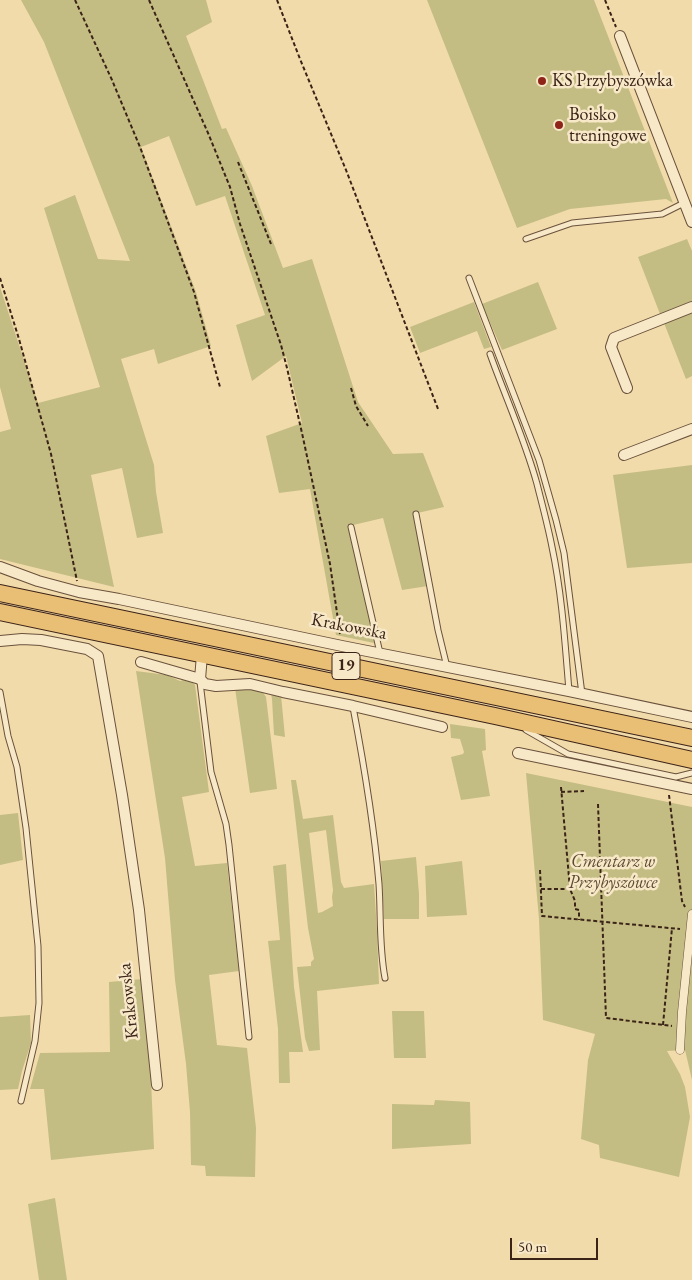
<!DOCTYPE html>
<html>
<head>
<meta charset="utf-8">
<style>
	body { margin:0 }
	#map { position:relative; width:692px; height:1280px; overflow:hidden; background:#f2dbaa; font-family:"EB Garamond",serif }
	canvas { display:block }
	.scale { position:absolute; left:510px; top:1238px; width:88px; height:22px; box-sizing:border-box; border:2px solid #3c2318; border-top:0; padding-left:6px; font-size:15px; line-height:18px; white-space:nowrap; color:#3c2318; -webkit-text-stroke:4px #f7e8c8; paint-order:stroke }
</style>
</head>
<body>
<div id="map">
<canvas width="692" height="1280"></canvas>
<div class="scale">50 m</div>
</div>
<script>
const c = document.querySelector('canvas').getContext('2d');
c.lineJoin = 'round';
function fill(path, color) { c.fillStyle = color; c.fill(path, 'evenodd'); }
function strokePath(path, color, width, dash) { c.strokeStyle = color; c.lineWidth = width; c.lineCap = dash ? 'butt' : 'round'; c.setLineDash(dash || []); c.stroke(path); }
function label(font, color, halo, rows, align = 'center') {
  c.font = font + ' "EB Garamond",serif'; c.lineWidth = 5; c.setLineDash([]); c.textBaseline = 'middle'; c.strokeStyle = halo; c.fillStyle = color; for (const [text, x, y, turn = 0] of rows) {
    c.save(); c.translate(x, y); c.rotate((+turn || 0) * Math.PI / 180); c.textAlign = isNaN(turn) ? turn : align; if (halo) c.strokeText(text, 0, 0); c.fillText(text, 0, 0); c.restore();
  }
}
const green = new Path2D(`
	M21 0H206L212 22 186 36 222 129 226 128 252 186 283 268 312 259 358 402 393 454 423 453 444 507 413 514 428 586 402 590 383 518 349 526 374 643 336 635 310 489 279 493 266 436 302 423 286 356 252 381 236 325 265 315 225 196 196 206 169 136 141 147 196 292 211 346 158 364 154 349 121 359 154 465 156 492 163 533 137 538 122 468 91 475 114 587 0 559V432L11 429 0 387V287L38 403 100 387 44 208 75 195 98 259 130 261 44 42Z
	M427 0H594L673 203 666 199 570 209 517 228Z
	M687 239 692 251V301L660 314 638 257Z
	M538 282 557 329 502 350 482 304Z
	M474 302 491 347 484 349 477 331 420 353 410 327Z
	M692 313V376L686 379 664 323Z
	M692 465V563L627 568 613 475Z
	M136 671 167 675 180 681C186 679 191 680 195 685L209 792 182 797 195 866 227 863 239 971 209 975 217 1045 247 1048 256 1128 255 1177 206 1176 205 1166 191 1165 190 1112 186 1064 175 980 165 858Z
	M235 688 256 690 262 691 266 697 277 789 250 793Z
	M271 693 281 695 285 737 274 735 272 699Z
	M450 724 485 729 486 750 482 751 490 796 461 800 451 757 463 754 464 752 460 739 451 738Z
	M526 773 692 807V1080L685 1050 667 1051 680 1074 685 1087 690 1117 679 1177 600 1158 599 1145 581 1139 588 1060 595 1034 543 1020 539 919Z
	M291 780H296L303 819 333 815 341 882 344 888 374 884 377 932 379 984 317 991 320 1050 309 1051 305 1038 297 967 311 966V962L314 959 308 928ZM326 830 333 890 332 897 333 906 322 912 318 913 309 833Z
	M18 813 23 860 0 865V815Z
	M416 857 419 894V919H384L381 861Z
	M462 861 467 915 427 917 425 866Z
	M286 864 294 987 303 1052H289L290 1083H279L278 1029 268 941 280 940 273 866Z
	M142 979 149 1033 154 1149 51 1160 44 1089H30L40 1053 110 1052 109 982Z
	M392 1011H424L426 1058H394Z
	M30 1015 31 1043 22 1071 18 1089 0 1090V1017Z
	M435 1100 470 1102 471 1144 392 1149V1104L434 1105Z
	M55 1198 67 1280H39L28 1204Z`);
const path = new Path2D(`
	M75 0 112 80 140 147 194 292 220 387
	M149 0 208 133 230 187 240 224 281 345 287 368 302 433 330 564 340 634
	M277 0 300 59 346 170 438 409
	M605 0 616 27
	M238 162 271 244
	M0 278 19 339 51 454 77 581
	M351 388 356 406 368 426
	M561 787 570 889 575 901V909L579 910V920
	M561 792 584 791
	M669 795 682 901 685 907
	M598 804 606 1018 672 1026
	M540 870 542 916 680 929
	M541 889H569
	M663 1025 672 928`);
const service = new Path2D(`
	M526 239 572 223 662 214 684 203
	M469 278 539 460 556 520 564 553 582 694
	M490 354C505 396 525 440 537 484 542 504 548 526 552 547 562 594 565 643 569 691
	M416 514 438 630 447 667
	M351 527 380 653
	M200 682 211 772 226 824 229 845 249 1037
	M0 692 8 736 17 767 26 828 38 946 39 1003 35 1041 21 1101
	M353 707C364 765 374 824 379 884 381 915 379 947 385 978
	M526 730 568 754 676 777 692 773`);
const pedestrian = new Path2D(`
	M680 1050 682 1012 692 914`);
const minor = new Path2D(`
	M620 36 692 222
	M627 388 611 347 614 338 692 307
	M624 455 692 429
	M0 567 38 581 79 592 119 599 342 646 569 691 692 717
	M0 641 22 639 41 640 87 649 98 656 122 795 139 910 157 1085
	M202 655 200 679 205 684 216 686 250 684 283 692 353 706 442 727
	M141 662 200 679
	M518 753 692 789`);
const primary = new Path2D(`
	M0 593 692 738
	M0 612 495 716 692 760`);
const markers = [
	[542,81,5,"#8f2418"],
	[559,125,5,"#8f2418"]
];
const shields = [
	[346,666,28]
];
const shieldNames = [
	["19",346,666]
];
const poiNames = [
	["KS Przybyszówka",552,81],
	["Boisko",569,115],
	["treningowe",569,136]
];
const streetNames = [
	["Krakowska",349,627,11],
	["Krakowska",129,1001,-96]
];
const parkNames = [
	["Cmentarz w",613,862],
	["Przybyszówce",613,883]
];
fill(green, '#c3bd83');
strokePath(service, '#6a513c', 7);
strokePath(pedestrian, '#6a513c', 9);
strokePath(minor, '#6a513c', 12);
strokePath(primary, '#3c2318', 18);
strokePath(path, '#3c2318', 2, [4, 2.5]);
strokePath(service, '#f7e8c8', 5);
strokePath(pedestrian, '#f7e8c8', 8);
strokePath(minor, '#f7e8c8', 10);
strokePath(primary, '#e9be75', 16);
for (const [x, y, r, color] of markers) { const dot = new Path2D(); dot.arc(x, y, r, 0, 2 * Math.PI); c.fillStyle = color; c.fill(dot); strokePath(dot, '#f7e8c8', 2); }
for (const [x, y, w] of shields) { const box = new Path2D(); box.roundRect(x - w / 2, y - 13.5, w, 27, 4); c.fillStyle = '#f7e8c8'; c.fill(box); strokePath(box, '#3c2318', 1); }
label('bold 16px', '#3c2318', null, shieldNames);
label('18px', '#3c2318', '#f7e8c8', poiNames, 'left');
label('18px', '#3c2318', '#f7e8c8', streetNames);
label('italic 18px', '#5e4a33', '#f7e8c8', parkNames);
</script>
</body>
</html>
